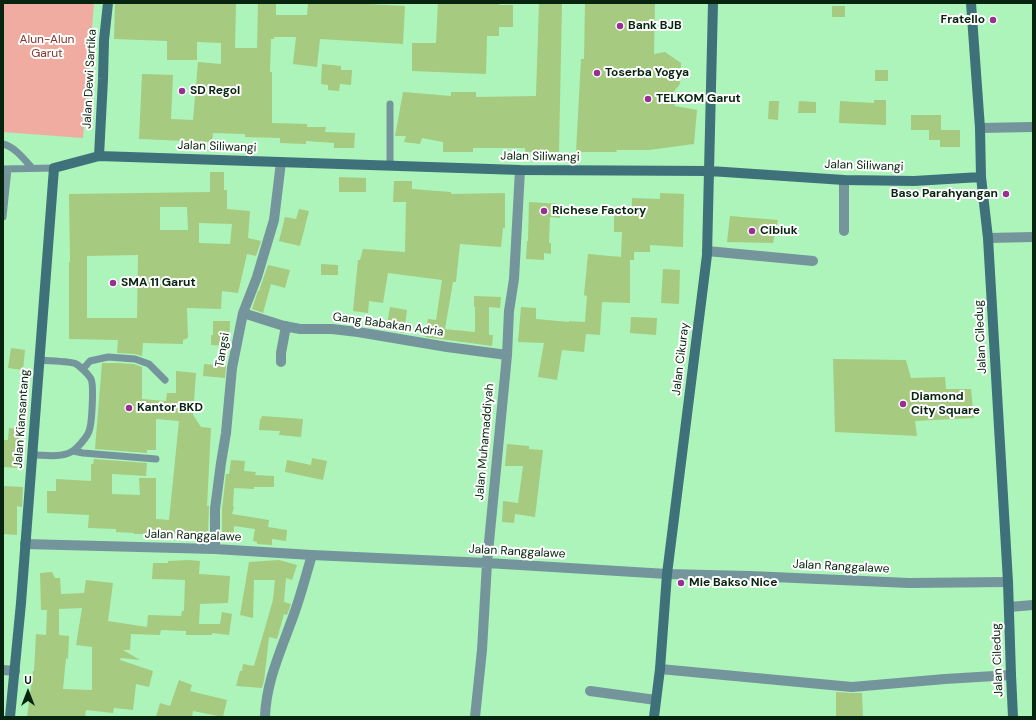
<!DOCTYPE html>
<html>
<head>
<meta charset="utf-8">
<style>
	body { margin:0 }
	#map { position:relative; width:1036px; height:720px; overflow:hidden; background:#acf4ba; font-family:"DM Sans",sans-serif }
	canvas { display:block }
	.frame { position:absolute; inset:0; border:4px solid #06240f; pointer-events:none }
	.north { position:absolute; left:8px; top:672px; width:40px; height:40px; -webkit-text-stroke:3px #fff; paint-order:stroke; rotate:0deg; font-size:11px; font-weight:700; line-height:16px; text-align:center; color:#06240f }
	.north::after { content:''; display:block; margin:auto; width:14px; height:18px; background:#06240f; clip-path:polygon(50% 0,100% 100%,50% 72%,0 100%) }
</style>
</head>
<body>
<div id="map">
<canvas width="1036" height="720"></canvas>
<div class="frame"></div>
<div class="north">U</div>
</div>
<script>
const c = document.querySelector('canvas').getContext('2d');
c.lineJoin = 'round';
function fill(path, color) { c.fillStyle = color; c.fill(path, 'evenodd'); }
function strokePath(path, color, width, dash) { c.strokeStyle = color; c.lineWidth = width; c.lineCap = dash ? 'butt' : 'round'; c.setLineDash(dash || []); c.stroke(path); }
function label(font, color, halo, rows, align = 'center') {
  c.font = font + ' "DM Sans",sans-serif'; c.lineWidth = 4; c.setLineDash([]); c.textBaseline = 'middle'; c.strokeStyle = halo; c.fillStyle = color; for (const [text, x, y, turn = 0] of rows) {
    c.save(); c.translate(x, y); c.rotate((+turn || 0) * Math.PI / 180); c.textAlign = isNaN(turn) ? turn : align; if (halo) c.strokeText(text, 0, 0); c.fillText(text, 0, 0); c.restore();
  }
}
const green = new Path2D(`
	M3 3H94L83 138 3 132Z`);
const building = new Path2D(`
	M115 3H236L235 48H257L258 3H276V15H307L308 3H349L405 6 403 44 320 39 317 67 293 64 296 37H274V39H271L270 72H272V123L307 124V127H326L325 132 355 133 354 148H334V143L306 141V144L280 143V138L245 137V134L213 133 212 142 139 139 142 74 173 75 171 119 193 120 198 62 221 64V43L197 42V60H167V41L114 39Z
	M438 3H499V5H513V27H499V36H487L486 74 412 71V43H436Z
	M539 3H562L559 152H525V148H473V152H443V142L422 138 420 144 404 142 406 136H395L403 92 451 96V92H476V97L536 96Z
	M585 3H655L654 54 665 52 681 63 680 84 672 94 675 106 697 110 694 144 649 150H616L617 152H576L581 59H584Z
	M832 6H845V17H832Z
	M322 64 341 66V70H352L351 85 340 84 339 91 328 90V85L321 84Z
	M875 70H888V81H875Z
	M874 100H886V125L839 123 840 101 874 103Z
	M769 101H779L778 120 768 119Z
	M799 101 816 102V113H798Z
	M911 115H941V130H960V147H940V140H929V130H911Z
	M210 172H224V190H227V209L250 211 248 238 261 241 256 256 247 254 238 293 222 291 221 309 187 308 188 338 183 340V344L143 343 142 356 135 354 117 353 118 340 69 339V262H70L69 194 210 192ZM160 207H187L188 230H160ZM199 223 232 224 230 244 199 243ZM138 255 137 318H87V256Z
	M339 177 366 178V192H339Z
	M394 181H412V189L451 192V194L505 193V228H503L501 247 460 244 456 282H453L445 329 475 332V307H474V296L501 297 500 308 489 307V335H493L492 346 425 337 428 319 436 320 442 280 388 273 383 303 369 301 368 313 353 311 358 260H360L363 249 405 252 406 202H393Z
	M660 193 684 194 683 247 650 245V252H634V260H630V303L602 302 600 335 586 334 584 352 562 350 557 380 538 377 544 343 518 342 521 307 536 308V319L569 322V321L585 322 587 296 584 295 588 254 621 257 622 232H614V213H622V207L632 208V198L660 199Z
	M529 202 560 204V218L550 217 549 243H551V254L544 253V260L526 259 527 241H528Z
	M299 209 309 211 300 246 279 241 285 217 296 219Z
	M730 216 778 220 773 243 727 242Z
	M321 264 338 265V275H321Z
	M268 265 290 270 285 288 271 284 263 313 252 309 258 291H259Z
	M663 269 680 270 679 304 661 303Z
	M390 307 407 310 404 333 386 330Z
	M631 317 657 318 656 335 630 333Z
	M213 321H230L229 346 211 345V335H213Z
	M11 348 25 350 23 370 8 368Z
	M833 359 906 360 911 378 945 377 946 389H971L974 418 915 421 917 436 835 432Z
	M102 363H116L134 364 142 367V399L166 401 167 393H176V371L196 373 193 415 201 427 211 428 207 506H209L208 534H134V533L116 532V529L88 528 89 515 47 513V491H56V479L91 481V464H93L94 459 147 463 146 476 112 474V494L140 495 139 478H156V519L169 520 179 421 156 419V450H147V453L95 449Z
	M204 364 226 366 225 378 203 376Z
	M262 416 303 419 301 437 279 435 280 431 259 430 260 419H261Z
	M9 428 21 429 18 468 3 467V440H8Z
	M507 444 529 446V449L543 450 535 517 515 514 514 523 502 522 503 501 518 503 523 466H505Z
	M312 458 327 461 323 480 285 472 287 460 311 465Z
	M231 460 245 461 244 471 256 472 255 475 274 476V487H254V489L234 488 233 507H234L232 514 269 520 268 527 287 530 286 541 272 539V545L257 544V542L253 541 255 529 234 526 233 542 222 541V509L226 474H229Z
	M3 486 23 487 22 507 17 506V535L3 534Z
	M189 560 200 561 199 574 230 576 228 603 200 604 199 624H220L222 612 232 614 229 635 212 633V635H186V631L161 630 160 635 131 634 130 650H123L140 660 121 658 120 660 153 671 149 687 136 684 133 710 114 708 113 713 86 710 85 717H27L33 671H34L36 634 46 635 47 610H41L40 573 52 572 55 578H60L61 594 84 593 86 580 113 583 108 621 147 627 148 615 181 616 182 611H184L185 580 152 579 153 563H168V561ZM82 608 76 645 92 647V690L63 689 66 658 68 659 69 636 59 635V609Z
	M279 560 297 565 292 580 286 578 284 602 291 604 287 615 284 614 277 639 269 637 264 681 262 688 236 686 240 671H242L243 664 254 666 273 600 275 580H254L253 618 240 615 249 562Z
	M179 680 192 685 190 691 227 700 223 717 193 711 192 717H156L160 703 170 706Z
	M836 692 852 693H862L863 717H836Z`);
const lane = new Path2D(`
	M3 144C15 147 24 159 32 168
	M390 166V104
	M3 169 54 168
	M3 217 8 169
	M83 369 90 361 108 357 135 359 149 364 165 380
	M73 451 83 453 156 459
	M32 455C44 455 60 458 71 452 76 450 88 436 89 431 92 424 94 385 91 379 89 375 80 366 76 364 71 361 46 361 39 360`);
const street = new Path2D(`
	M980 128 1033 127
	M844 231V180
	M988 238 1033 237
	M707 251 813 261
	M243 313 284 326 300 329H332L358 332 447 347 507 355
	M281 362V353L286 326
	M25 544 215 549 312 555 487 563 667 574 750 576 909 583 1008 582
	M215 549V509L221 463 226 433 232 368 243 313 257 277 274 220 281 162
	M1009 607 1033 605
	M660 669 852 687 945 679 1011 675
	M3 670 15 671
	M590 691 656 700
	M265 717C266 681 282 648 294 614 301 595 306 575 312 555
	M475 717 482 650 487 563 507 355 509 311 514 279 520 170`);
const secondary = new Path2D(`
	M971 3 980 128 981 177 988 238 1008 582 1011 675 1013 717
	M99 156 103 79 104 40 108 3
	M10 717 21 603 54 168 99 156 520 170 710 171 844 180 914 181 981 177
	M654 717 660 669 667 574 707 255 713 3`);
const markers = [
	[993,20,4,"#983094"],
	[620,26,4,"#983094"],
	[597,73,4,"#983094"],
	[182,91,4,"#983094"],
	[648,99,4,"#983094"],
	[1006,194,4,"#983094"],
	[544,211,4,"#983094"],
	[752,231,4,"#983094"],
	[113,283,4,"#983094"],
	[903,404,4,"#983094"],
	[129,408,4,"#983094"],
	[681,583,4,"#983094"]
];
const poiNames = [
	["Fratello",985,20,"right"],
	["Bank BJB",628,26],
	["Toserba Yogya",605,73],
	["SD Regol",190,91],
	["TELKOM Garut",656,99],
	["Baso Parahyangan",998,194,"right"],
	["Richese Factory",552,211],
	["Cibiuk",760,231],
	["SMA 11 Garut",121,283],
	["Diamond",911,397],
	["City Square",911,411],
	["Kantor BKD",137,408],
	["Mie Bakso Nice",689,583]
];
const parkNames = [
	["Alun-Alun",47,40],
	["Garut",47,54]
];
const streetNames = [
	["Jalan Dewi Sartika",90,79,-87],
	["Jalan Siliwangi",217,147,2],
	["Jalan Siliwangi",540,157,1],
	["Jalan Siliwangi",864,166,2],
	["Gang Babakan Adria",388,325,8],
	["Jalan Ciledug",981,337,-93],
	["Tangsi",223,350,-80],
	["Jalan Cikuray",681,359,-83],
	["Jalan Kiansantang",22,419,-86],
	["Jalan Muhamaddiyah",485,442,-85],
	["Jalan Ranggalawe",193,536,2],
	["Jalan Ranggalawe",517,552,3],
	["Jalan Ranggalawe",841,567,3],
	["Jalan Ciledug",998,660,-92]
];
fill(green, '#f1aca1');
fill(building, '#a6ca80');
strokePath(lane, '#74959b', 7);
strokePath(street, '#74959b', 10);
strokePath(secondary, '#3e717a', 10);
for (const [x, y, r, color] of markers) { const dot = new Path2D(); dot.arc(x, y, r, 0, 2 * Math.PI); c.fillStyle = color; c.fill(dot); strokePath(dot, '#fff', 1.5); }
label('bold 12px', '#06240f', '#fff', poiNames, 'left');
label('12px', '#853429', '#fff', parkNames);
label('12px', '#06240f', '#fff', streetNames);
</script>
</body>
</html>
